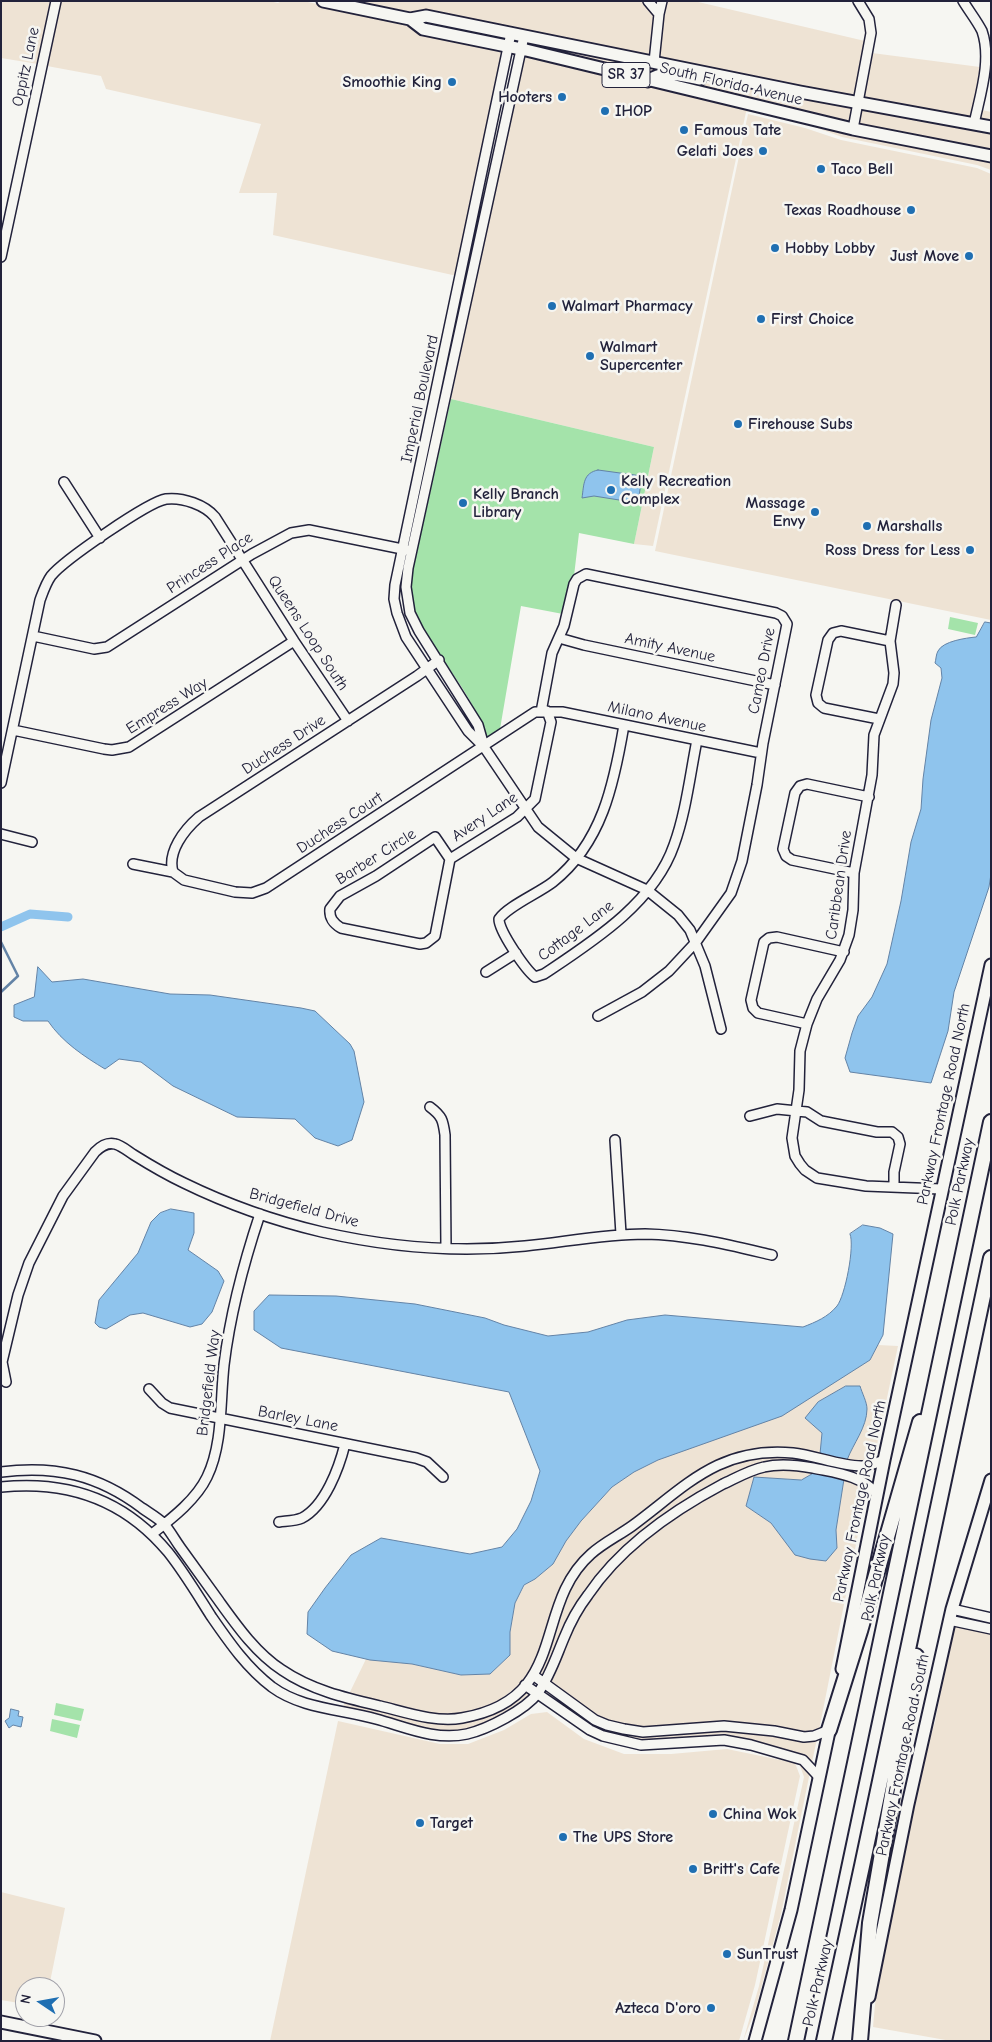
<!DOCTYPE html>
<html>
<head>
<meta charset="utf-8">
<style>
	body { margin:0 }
	#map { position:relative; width:992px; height:2042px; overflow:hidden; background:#f6f6f2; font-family:"Comic Neue",sans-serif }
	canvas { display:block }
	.frame { position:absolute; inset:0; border:2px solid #22223b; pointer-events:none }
	.north { position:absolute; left:15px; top:1977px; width:50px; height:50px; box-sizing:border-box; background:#f6f6f2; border:1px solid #a1a1a9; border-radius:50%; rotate:282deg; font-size:14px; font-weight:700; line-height:20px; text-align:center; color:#22223b }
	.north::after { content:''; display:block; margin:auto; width:18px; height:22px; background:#1f6fb2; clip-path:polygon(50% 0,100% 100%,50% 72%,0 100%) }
</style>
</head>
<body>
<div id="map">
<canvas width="992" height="2042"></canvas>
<div class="frame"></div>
<div class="north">N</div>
</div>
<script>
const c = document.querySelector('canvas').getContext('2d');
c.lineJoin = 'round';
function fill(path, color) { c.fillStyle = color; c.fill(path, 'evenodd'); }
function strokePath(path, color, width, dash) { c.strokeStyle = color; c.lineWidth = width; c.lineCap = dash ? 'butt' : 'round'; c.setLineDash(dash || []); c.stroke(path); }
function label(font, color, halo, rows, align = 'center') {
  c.font = font + ' "Comic Neue",sans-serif'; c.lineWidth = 5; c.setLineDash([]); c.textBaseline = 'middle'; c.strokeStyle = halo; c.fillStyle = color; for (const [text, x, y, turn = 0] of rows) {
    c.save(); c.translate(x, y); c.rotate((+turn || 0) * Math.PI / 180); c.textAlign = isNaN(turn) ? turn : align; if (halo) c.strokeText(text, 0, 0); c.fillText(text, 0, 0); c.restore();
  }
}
const built = new Path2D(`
	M1 1H51L38 64 1 58Z
	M60 1H269L278 3 281 1H303L406 23 503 50 457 276 273 235 277 193H239L261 124 106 89 101 76 47 66Z
	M343 1H642L654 15 652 51 651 57Z
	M667 1H694L865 41 854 97 659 59 663 16 665 15Z
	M527 41 681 71 647 76 526 46Z
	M872 53 980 67 971 119 863 99Z
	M524 54 650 85 991 160V170L977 165 842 137 806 124 749 111 746 112 653 546 634 544 654 447 451 399Z
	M665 78 711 84 729 81 853 105 850 124 759 103Z
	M862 107 991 131V152L858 126Z
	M982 110 991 112V123L979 121Z
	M748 114 805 128 841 140 977 168 991 174V620L655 551Z
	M878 1345 898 1346 874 1459 860 1462 847 1460 853 1444 822 1433 820 1454 795 1449 758 1450 729 1456 711 1464 685 1479 629 1522 594 1546 576 1563 562 1585 535 1663 522 1683 493 1705 457 1715 438 1714 349 1694 366 1659 412 1664 461 1675 490 1674 510 1655V1632L515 1603 525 1585 535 1579 553 1564 566 1541 581 1521 612 1487 634 1472 658 1460 703 1443 834 1382 870 1360Z
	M778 1456 819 1462V1465L784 1460 760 1463 695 1494 646 1528 600 1570 586 1589 574 1608 561 1634 547 1668 543 1676 539 1674 550 1651 571 1588 576 1578 591 1560 691 1485 715 1471 751 1459Z
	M784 1468 814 1473 801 1480 754 1477 746 1506 771 1523 795 1554 837 1548 836 1530 844 1479 860 1483 867 1489 819 1730 804 1733 774 1727 643 1728 624 1725 597 1716 550 1682 582 1611 608 1575 623 1560 652 1534 700 1502 764 1471Z
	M953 1625 991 1632V2041H951L873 2027 878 1972 892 1903 911 1822 909 1821 921 1767 935 1722Z
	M546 1689 593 1724 664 1734 725 1730 817 1739 812 1762 804 1756 752 1741H641L605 1732 592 1727 543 1693Z
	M526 1691 530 1694 502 1715 465 1730 446 1732 430 1730 379 1715 343 1707 345 1702 437 1722 459 1723 497 1712Z
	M547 1712 584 1739 624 1754H671L727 1749 795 1763 800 1776 755 1985 739 2041H270L338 1721 440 1744H468L504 1730 531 1714Z
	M799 1763 810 1772 781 1914 755 2011 743 2041 759 1986 804 1777Z
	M1 1892 65 1908 49 1987H25V2004L1 2000Z`);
const green = new Path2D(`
	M451 399 654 447 634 544 579 533 574 576 563 614 521 606 500 729 499 732 487 740C478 707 454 676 436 649 428 637 419 625 414 612 410 598 411 584 413 570Z
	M950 617 978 623 975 635 948 629Z
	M56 1703 84 1709 81 1721 54 1715Z
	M52 1719 80 1725 77 1738 50 1731Z`);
const water = new Path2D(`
	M598 470 642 476 638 503 594 496 582 498C584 484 583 473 598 470Z
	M985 622 991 623V874L989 887 954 992 948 1031 931 1083 850 1072 845 1058 852 1033 858 1016 872 997 887 964 901 901 911 842 921 809 923 779 931 720 942 678 941 668 935 663C936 660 936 654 938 651 943 641 966 638 976 637Z
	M38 967 52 982 83 979 170 994 210 995 301 1008 315 1011 350 1044 354 1051 364 1102 352 1140 338 1146 315 1138 295 1119 237 1117 173 1086 141 1062 119 1059 105 1069C85 1057 62 1042 48 1021H23L14 1017V1005L34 997Z
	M171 1209 194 1213V1233L188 1250 218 1271 224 1281 212 1312 202 1324 190 1327 143 1313 130 1315 106 1329 99 1327 95 1323 99 1300 138 1253 151 1222 160 1213Z
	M863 1225 880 1228 893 1234 883 1335 870 1360 782 1416 658 1460 634 1472 612 1487 581 1521 566 1541 553 1564 535 1579 524 1585 515 1603 510 1632V1655L490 1674 461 1675 412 1664 370 1660 332 1651 307 1634 308 1612 325 1588 351 1555 381 1538 470 1554 502 1547 517 1529 531 1501 540 1471 509 1392 281 1348 254 1330V1311L269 1295 336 1296 415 1304 485 1318 504 1325 548 1336 588 1332 627 1320 665 1315 803 1327C816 1322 828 1317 837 1306 845 1296 855 1246 850 1234Z
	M846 1386H860C862 1393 867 1402 867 1409 867 1427 853 1444 847 1460L820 1454 822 1433 805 1418 818 1402Z
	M814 1473 844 1479 836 1530 837 1548 826 1561 810 1559 795 1555 771 1523 746 1506 754 1477 801 1480Z
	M11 1709 19 1711 18 1716 23 1717 21 1727 13 1725 9 1728 5 1721 9 1718Z`);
const stream = new Path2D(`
	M1 942 18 976 1 992`);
const canal = new Path2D(`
	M1 927 30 914 68 917`);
const minor = new Path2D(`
	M648 1 659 14
	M963 1C969 11 977 21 982 31 992 60 980 95 974 124
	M511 33 395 585 394 599 397 613 406 637 468 731 484 747 538 827 576 858 647 890 678 915 690 930 705 966 721 1029
	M654 62 659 14 662 1
	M853 129 871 33 869 19 858 1
	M1 257 56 1
	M64 482 100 538
	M896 605 890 641 894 673 893 684 874 735 872 775 854 873 853 910 849 935 840 960 817 999 807 1024 800 1051 799 1090 792 1138 795 1156 800 1164 805 1170 817 1178 866 1186 941 1189
	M33 636 94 649 107 647 252 554 291 533 309 530 407 550
	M559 638 584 645 775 685
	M541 712 552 653 564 626 574 584 577 579 586 574 776 613 782 616 787 624 763 743 757 785 742 861 731 893 696 942 669 971 642 992 598 1016
	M879 719 824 708 818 703 816 695 828 640 833 633 841 631 890 641
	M624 725C614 784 602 843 553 882 539 893 508 906 499 919 499 931 525 969 535 977L544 974C592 942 654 903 674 845 686 812 690 775 697 740
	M13 730 104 749 112 750 129 747 294 641
	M484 746 478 725 419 631 410 613 406 587 408 568 524 36
	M1 783 40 600C43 592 46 583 51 576 64 560 148 502 166 499 183 497 205 505 215 517L294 641 348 721
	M1 834 32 842
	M435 837 450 859 435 936 426 943 420 944 341 928C333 923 329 918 330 909L340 896 376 876Z
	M450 859 517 817 535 799 551 722 547 711
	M133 864 173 872 184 880 235 892 252 893 266 888 535 712H562L761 753
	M173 872C167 852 184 830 199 817L417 676 439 660
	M854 873 792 860 786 856 783 849 795 793 800 786 807 784 869 797
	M486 972 516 953
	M807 1024 758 1013 753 1008 751 1000 764 942 769 938 777 937 844 952
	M430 1107C442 1116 443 1120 445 1135L446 1248
	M750 1116 777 1109 807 1112 821 1121 877 1132H892L898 1137 900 1144 894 1172V1187
	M615 1140 621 1234
	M6 1382 2 1362 18 1295 29 1263 63 1196 95 1152C100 1147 106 1142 115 1144 121 1145 129 1152 134 1155 150 1165 167 1175 184 1183 227 1204 275 1221 322 1232 388 1247 458 1253 525 1246 565 1242 605 1234 645 1234 690 1235 729 1245 772 1255
	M149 1389 162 1403 170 1408 416 1458 427 1462 443 1477
	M1 1472C55 1465 98 1475 142 1508 149 1513 158 1518 164 1524 170 1531 175 1540 180 1547 193 1565 206 1583 219 1601 237 1626 256 1653 282 1670 311 1690 346 1698 380 1706 405 1712 436 1723 462 1718 571 1699 531 1607 591 1554 603 1543 618 1536 632 1526 685 1487 719 1446 793 1453 814 1455 843 1467 863 1466 871 1466 878 1462 884 1460
	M1 1487C68 1480 124 1499 168 1552 184 1572 197 1594 211 1616 229 1642 246 1667 272 1687 302 1709 341 1709 376 1719 406 1727 435 1741 467 1734 488 1729 525 1710 538 1693 550 1676 556 1657 564 1638 570 1623 578 1608 588 1595 621 1546 672 1511 723 1484 736 1478 750 1470 764 1467 780 1463 797 1465 813 1468 836 1473 861 1475 877 1494
	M279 1522C286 1521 295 1521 302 1518 325 1506 339 1468 345 1444
	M152 1534C171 1519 196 1500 207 1477 223 1444 220 1402 224 1365 230 1315 244 1262 260 1214
	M952 1609 991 1618
	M949 1620 991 1629
	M533 1675 595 1720 607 1725 624 1729 643 1732 724 1726 774 1731 804 1737 814 1736 829 1730
	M525 1685 590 1730 603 1736 641 1745 724 1740 751 1745 803 1760 819 1777`);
const major = new Path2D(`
	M323 1 410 19 426 16 800 92 991 127
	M410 19 423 29 526 50 853 129 991 156
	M648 81C663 69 683 76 700 79
	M842 1669 884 1460 991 965
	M869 1997 908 1804 952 1609 991 1480
	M1 2022 95 2041
	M755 2041 791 1910 831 1722`);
const highway = new Path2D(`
	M829 1730 860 1631 920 1422
	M796 2041 991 1122
	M824 2041 862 1866 991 1258
	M860 2041 870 1923 916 1656`);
const markers = [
	[452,82,5,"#1f6fb2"],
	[562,97,5,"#1f6fb2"],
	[605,111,5,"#1f6fb2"],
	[684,130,5,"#1f6fb2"],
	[763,151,5,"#1f6fb2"],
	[821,169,5,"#1f6fb2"],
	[911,210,5,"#1f6fb2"],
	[775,248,5,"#1f6fb2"],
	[969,256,5,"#1f6fb2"],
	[552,306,5,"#1f6fb2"],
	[761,319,5,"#1f6fb2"],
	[590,356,5,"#1f6fb2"],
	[738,424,5,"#1f6fb2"],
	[611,490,5,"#1f6fb2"],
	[463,503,5,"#1f6fb2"],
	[815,512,5,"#1f6fb2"],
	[867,526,5,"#1f6fb2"],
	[970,550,5,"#1f6fb2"],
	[713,1814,5,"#1f6fb2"],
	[420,1823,5,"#1f6fb2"],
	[563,1837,5,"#1f6fb2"],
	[693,1869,5,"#1f6fb2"],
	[727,1954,5,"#1f6fb2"],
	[711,2008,5,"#1f6fb2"]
];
const shields = [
	[626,75,48]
];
const shieldNames = [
	["SR 37",626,75]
];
const streetNames = [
	["Oppitz Lane",26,67,-78],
	["South Florida Avenue",731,84,13],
	["Imperial Boulevard",420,399,-78],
	["Princess Place",210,563,-33],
	["Queens Loop South",308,633,57],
	["Amity Avenue",670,648,12],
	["Cameo Drive",762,671,-79],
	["Empress Way",167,706,-32],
	["Milano Avenue",657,717,12],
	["Duchess Drive",284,745,-33],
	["Avery Lane",485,817,-34],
	["Duchess Court",340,823,-33],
	["Barber Circle",376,857,-32],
	["Caribbean Drive",839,885,-82],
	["Cottage Lane",576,931,-37],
	["Parkway Frontage Road North",944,1104,-78],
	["Polk Parkway",960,1182,-78],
	["Bridgefield Drive",304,1208,15],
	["Bridgefield Way",209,1383,-83],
	["Barley Lane",298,1419,11],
	["Parkway Frontage Road North",860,1501,-78],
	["Polk Parkway",876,1578,-78],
	["Parkway Frontage Road South",903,1755,-78],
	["Polk Parkway",818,1983,-77]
];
const poiNames = [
	["Smoothie King",442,82,"right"],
	["Hooters",552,97,"right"],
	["IHOP",615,111],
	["Famous Tate",694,130],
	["Gelati Joes",753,151,"right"],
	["Taco Bell",831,169],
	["Texas Roadhouse",901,210,"right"],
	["Hobby Lobby",785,248],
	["Just Move",959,256,"right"],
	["Walmart Pharmacy",562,306],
	["First Choice",771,319],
	["Walmart",600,347],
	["Supercenter",600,365],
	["Firehouse Subs",748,424],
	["Kelly Recreation",621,481],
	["Complex",621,499],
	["Kelly Branch",473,494],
	["Library",473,512],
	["Massage",805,503,"right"],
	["Envy",805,521,"right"],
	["Marshalls",877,526],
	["Ross Dress for Less",960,550,"right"],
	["China Wok",723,1814],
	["Target",430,1823],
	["The UPS Store",573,1837],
	["Britt's Cafe",703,1869],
	["SunTrust",737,1954],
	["Azteca D'oro",701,2008,"right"]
];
fill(built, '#eee3d4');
fill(green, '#a4e3aa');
fill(water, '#8fc4ed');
strokePath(water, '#6383a6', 1);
strokePath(stream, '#6383a6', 2.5);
strokePath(canal, '#8fc4ed', 9);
strokePath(minor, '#22223b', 12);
strokePath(major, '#22223b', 15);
strokePath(highway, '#22223b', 18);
strokePath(minor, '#f6f6f2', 9);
strokePath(major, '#f6f6f2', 11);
strokePath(highway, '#f6f6f2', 14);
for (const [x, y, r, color] of markers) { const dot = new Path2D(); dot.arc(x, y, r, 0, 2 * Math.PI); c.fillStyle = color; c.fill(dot); strokePath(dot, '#f6f6f2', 2); }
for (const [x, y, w] of shields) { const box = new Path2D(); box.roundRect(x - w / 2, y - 12.5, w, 25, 4); c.fillStyle = '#f6f6f2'; c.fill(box); strokePath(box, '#22223b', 1); }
label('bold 15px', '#22223b', null, shieldNames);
label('16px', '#22223b', '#f6f6f2', streetNames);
label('bold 16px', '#22223b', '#f6f6f2', poiNames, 'left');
</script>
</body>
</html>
